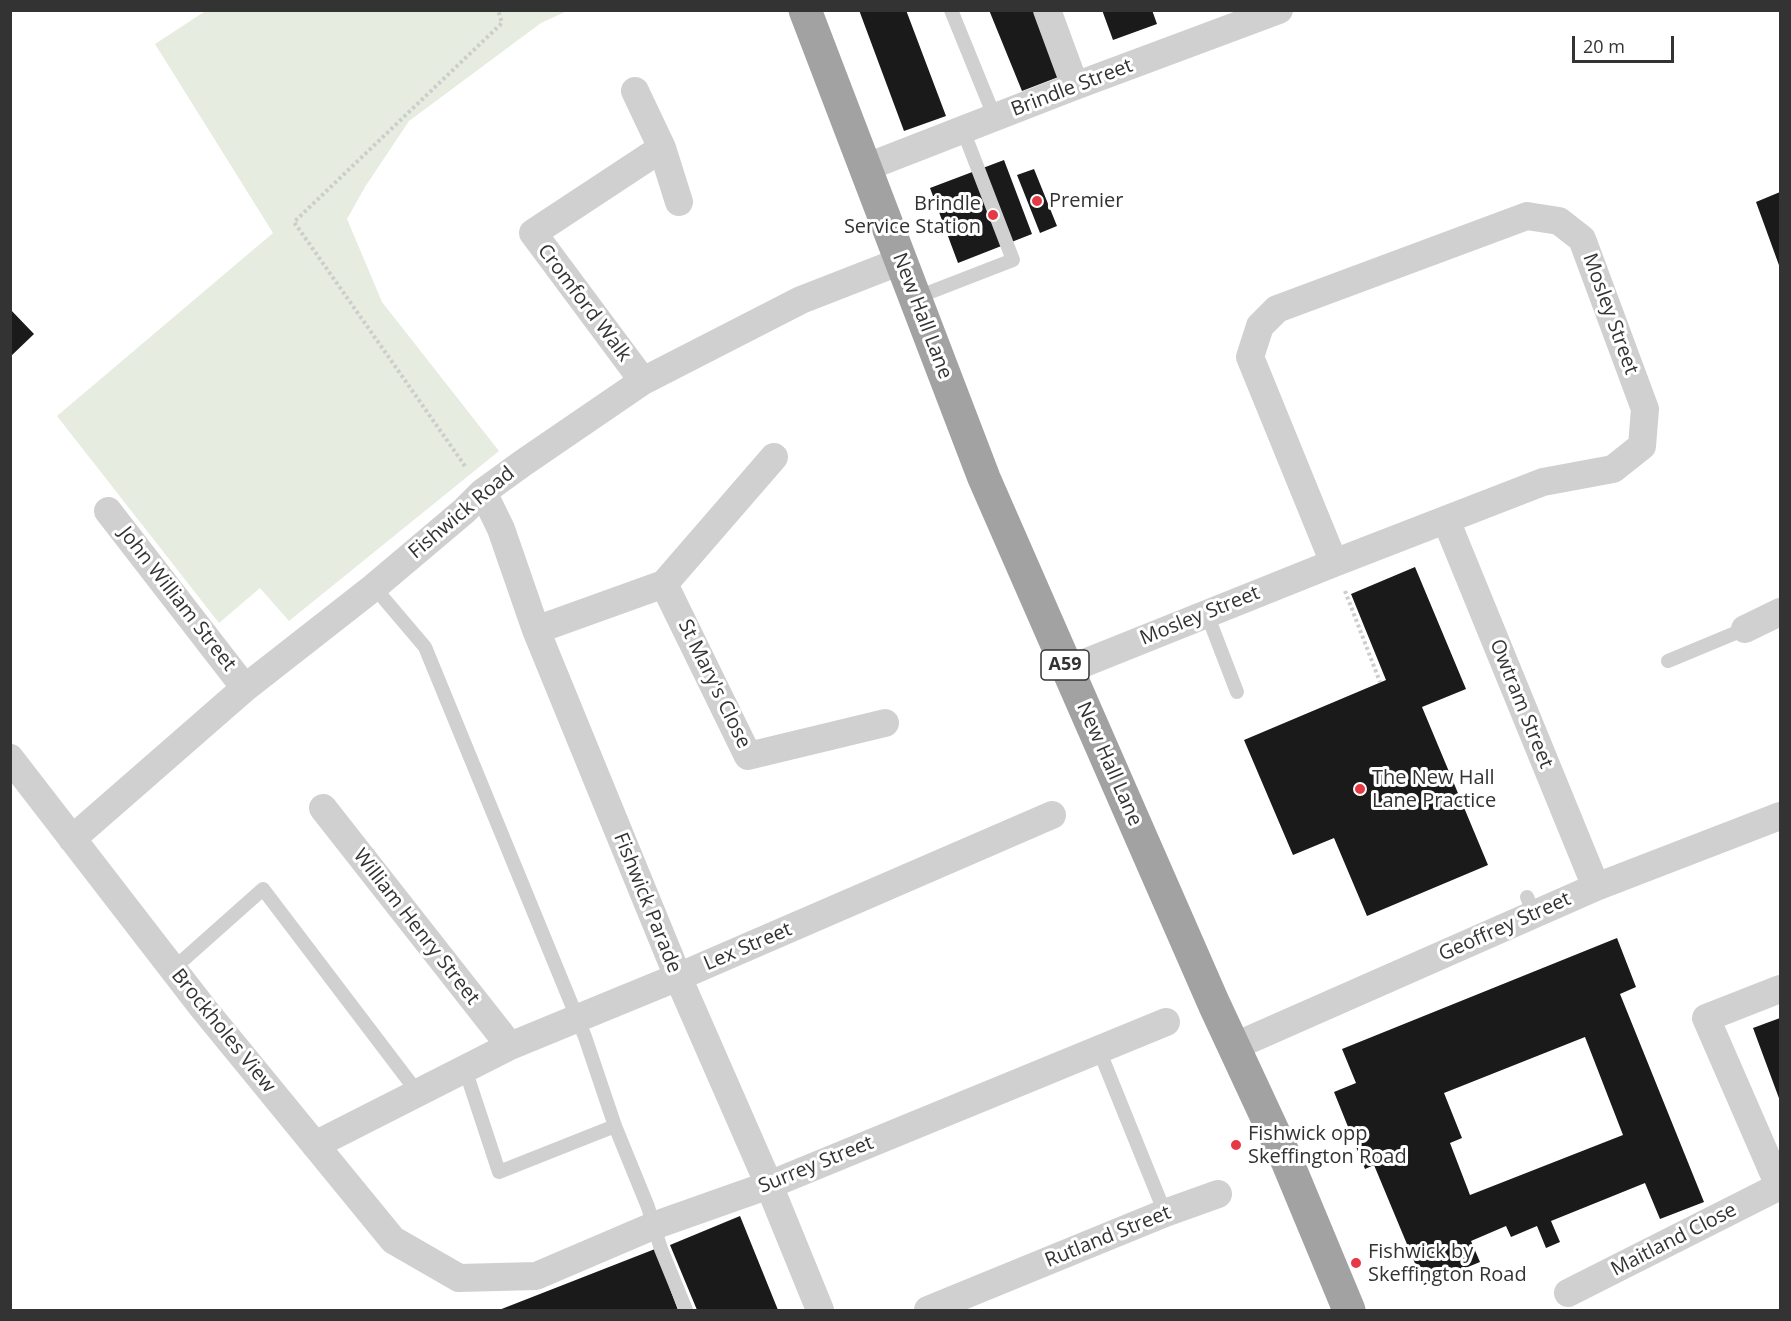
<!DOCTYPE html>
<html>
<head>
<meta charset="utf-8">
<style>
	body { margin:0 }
	#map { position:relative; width:1791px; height:1321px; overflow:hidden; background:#fff; font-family:"Open Sans",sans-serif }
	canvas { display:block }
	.frame { position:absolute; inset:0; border:12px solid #333; pointer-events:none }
	.scale { position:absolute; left:1572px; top:36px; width:102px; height:27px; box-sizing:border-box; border:3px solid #333; border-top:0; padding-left:8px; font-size:18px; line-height:21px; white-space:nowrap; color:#333; -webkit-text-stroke:4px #fff; paint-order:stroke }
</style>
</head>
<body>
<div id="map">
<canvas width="1791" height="1321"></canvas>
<div class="frame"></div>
<div class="scale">20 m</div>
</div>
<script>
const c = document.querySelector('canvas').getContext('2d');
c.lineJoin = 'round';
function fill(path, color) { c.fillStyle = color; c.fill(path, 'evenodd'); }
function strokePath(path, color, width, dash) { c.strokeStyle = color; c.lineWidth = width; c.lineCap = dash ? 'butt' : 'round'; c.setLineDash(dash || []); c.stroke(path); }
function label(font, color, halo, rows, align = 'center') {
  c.font = font + ' "Open Sans",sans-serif'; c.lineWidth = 6; c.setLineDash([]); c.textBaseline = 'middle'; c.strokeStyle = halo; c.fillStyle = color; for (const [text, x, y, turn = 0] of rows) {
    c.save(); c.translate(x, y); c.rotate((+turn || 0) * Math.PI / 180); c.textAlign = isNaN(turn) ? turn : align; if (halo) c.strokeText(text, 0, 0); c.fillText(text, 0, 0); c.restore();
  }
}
const green = new Path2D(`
	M207 10 567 11 541 23 409 121 365 187 347 219 382 302 499 451 289 621 260 588 219 623 57 416 273 233 155 44Z`);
const building = new Path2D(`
	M859 10H906L946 116 904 131Z
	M989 10H1034L1061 76 1022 91Z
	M1102 10H1152L1157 24 1113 40Z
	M1004 160 1032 234 958 263 930 188Z
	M1034 169 1057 226 1040 233 1017 175Z
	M1780 192V268L1756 202Z
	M10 309 34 334 10 357Z
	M1415 567 1466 689 1422 707 1488 865 1367 916 1334 838 1293 855 1244 740 1386 680 1351 594Z
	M1617 938 1636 987 1620 994 1704 1202 1660 1219 1645 1183 1551 1221 1560 1242 1546 1248 1537 1226 1511 1237 1506 1226 1471 1241 1480 1262 1424 1285 1374 1165 1365 1169 1334 1092 1356 1083 1342 1049ZM1585 1037 1623 1135 1470 1195 1450 1143 1462 1138 1444 1093Z
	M1780 1018V1101L1753 1028Z
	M740 1216 778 1310H697L670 1245Z
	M655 1249 678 1310H499Z`);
const path = new Path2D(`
	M465 466 294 222 502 23 498 10
	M1345 591 1380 682`);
const service = new Path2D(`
	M951 10 995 118
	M915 298 1013 260 963 130
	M374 587 425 647 585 1037 615 1126 648 1207 661 1249 686 1310
	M1207 614 1237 692
	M1668 661 1745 629
	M1527 897 1534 914
	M173 969 263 889 418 1093
	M1099 1050 1165 1213
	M465 1069 499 1172 615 1126`);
const minor = new Path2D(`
	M1047 10 1075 86
	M635 91 662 148
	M867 167 1075 86 1279 10
	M643 381 533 233 662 148 679 202
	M483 492 501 529 536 630 678 977 769 1185 820 1310
	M108 511 245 688
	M1446 520 1596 887
	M664 584 748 756 885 723
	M1745 629 1780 612
	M536 630 664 584 774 457
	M1067 670 1334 563 1543 482 1613 469 1642 446 1645 409 1582 239 1559 221 1527 216 1277 309 1260 326 1250 357 1334 563
	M10 758 203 1008 393 1240 459 1278 536 1276 653 1226 769 1185 1166 1022
	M323 808 510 1046
	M72 839 245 688 374 587 464 511 483 492 523 463 643 381 801 300 901 261
	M1780 989 1706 1018 1780 1188
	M1233 1047 1596 887 1780 816
	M315 1145 510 1046 678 977 1052 815
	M1568 1293 1780 1186
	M928 1310 1165 1213 1218 1194`);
const trunk = new Path2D(`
	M805 10 984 478 1214 1004 1287 1161 1349 1310`);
const markers = [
	[1037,201,6,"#e63946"],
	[993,215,6,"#e63946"],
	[1360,789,6,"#e63946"],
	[1236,1145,6,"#e63946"],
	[1356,1263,6,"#e63946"]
];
const shields = [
	[1065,665,48]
];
const shieldNames = [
	["A59",1065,665]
];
const streetNames = [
	["Brindle Street",1072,88,-21],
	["Cromford Walk",584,303,53],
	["Mosley Street",1610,314,70],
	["New Hall Lane",922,316,69],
	["Fishwick Road",462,513,-40],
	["John William Street",177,599,52],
	["Mosley Street",1200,616,-22],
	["St Mary's Close",714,684,64],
	["Owtram Street",1521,704,68],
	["New Hall Lane",1109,764,66],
	["Fishwick Parade",647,903,68],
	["William Henry Street",416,927,52],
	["Geoffrey Street",1505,927,-24],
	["Lex Street",748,947,-23],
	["Brockholes View",223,1031,51],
	["Surrey Street",816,1165,-22],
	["Rutland Street",1108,1237,-22],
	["Maitland Close",1674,1240,-27]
];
const poiNames = [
	["Premier",1049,201],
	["Brindle",981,204,"right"],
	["Service Station",981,227,"right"],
	["The New Hall",1372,778],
	["Lane Practice",1372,801],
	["Fishwick opp",1248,1134],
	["Skeffington Road",1248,1157],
	["Fishwick by",1368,1252],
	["Skeffington Road",1368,1275]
];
fill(green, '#e6ecdf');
fill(building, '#1a1a1a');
strokePath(path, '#cdcdcd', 4, [3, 3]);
strokePath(service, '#d0d0d0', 14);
strokePath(minor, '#d0d0d0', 28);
strokePath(trunk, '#a2a2a2', 33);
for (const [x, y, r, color] of markers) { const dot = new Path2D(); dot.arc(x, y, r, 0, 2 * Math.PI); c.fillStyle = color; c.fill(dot); strokePath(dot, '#fff', 2); }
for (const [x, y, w] of shields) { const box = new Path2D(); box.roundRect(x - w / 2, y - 15, w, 30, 4.5); c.fillStyle = '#fff'; c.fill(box); strokePath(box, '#333', 1.5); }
label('bold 18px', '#333', null, shieldNames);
label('20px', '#333', '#fff', streetNames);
label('20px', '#333', '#fff', poiNames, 'left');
</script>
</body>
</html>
